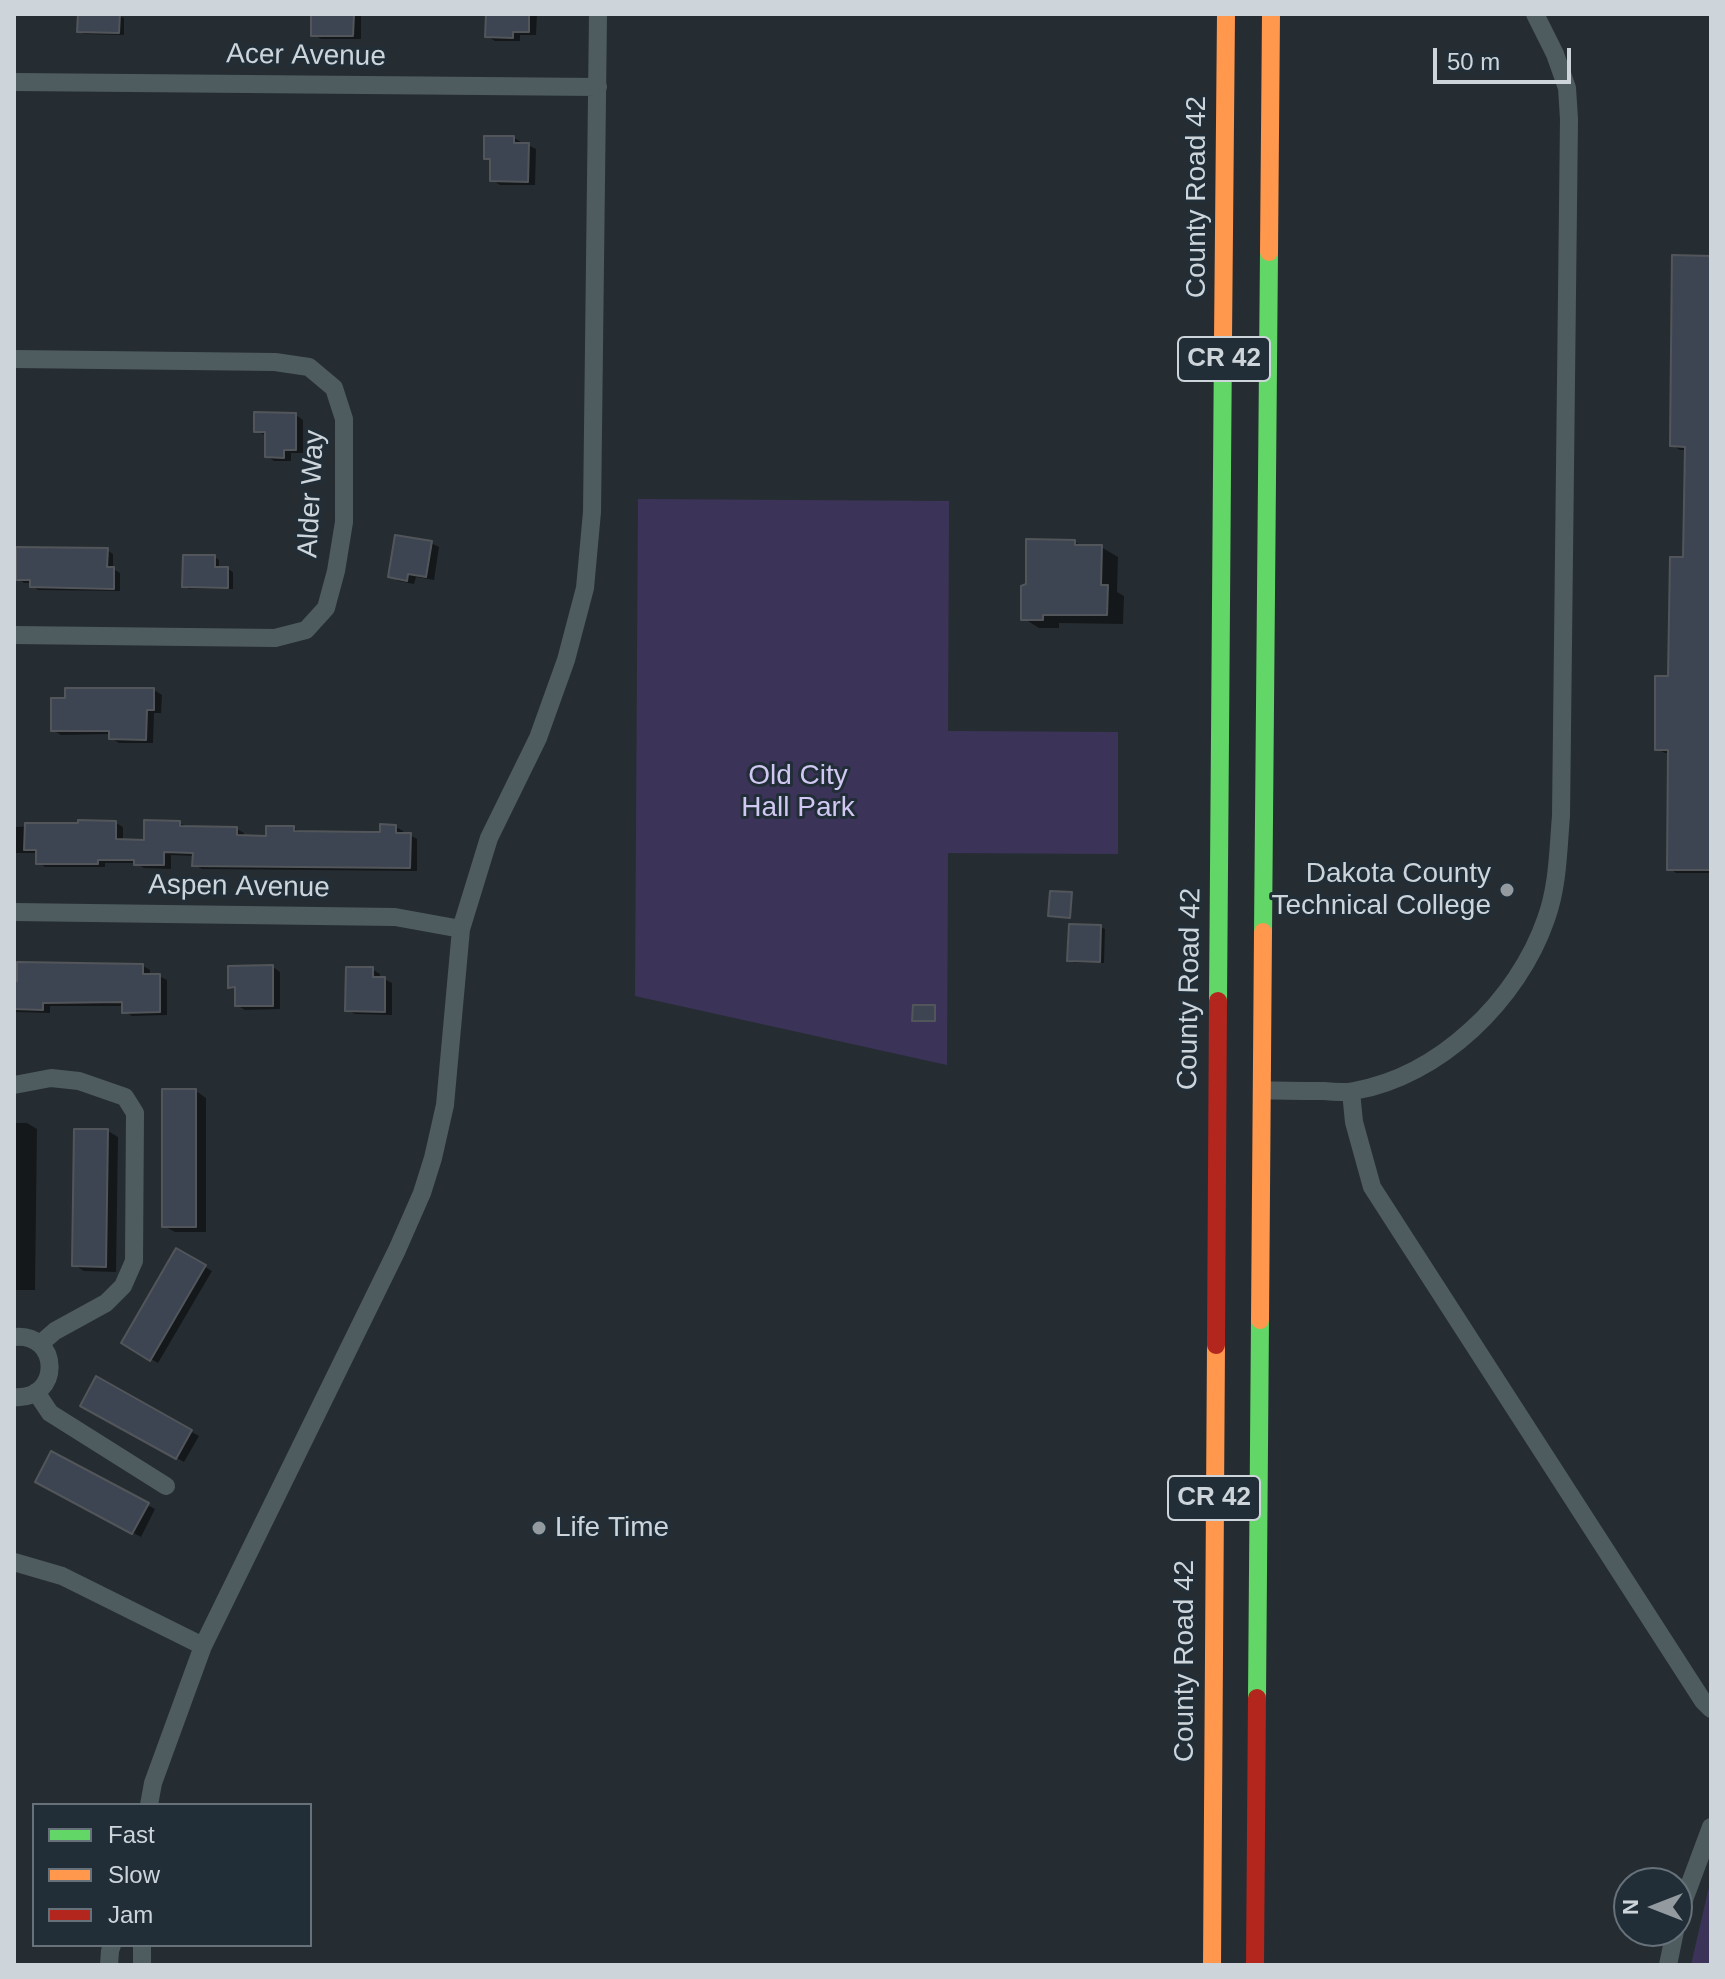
<!DOCTYPE html>
<html>
<head>
<meta charset="utf-8">
<style>
	body { margin:0 }
	#map { position:relative; width:1725px; height:1979px; overflow:hidden; background:#262d32; font-family:Helvetica,sans-serif }
	canvas { display:block }
	.frame { position:absolute; inset:0; border:16px solid #cdd5db; pointer-events:none }
	.legend { position:absolute; left:32px; top:1803px; width:280px; height:144px; box-sizing:border-box; background:#212e37; border:2px solid #667179; margin:0; padding:10px 14px; list-style:none; font-size:24px; color:#cdd5db }
	.legend li { display:flex; align-items:center; gap:16px; height:40px }
	.legend b { width:40px; border:2px solid #667179 }
	.north { position:absolute; left:1613px; top:1867px; width:80px; height:80px; box-sizing:border-box; background:#212e37; border:2px solid #667179; border-radius:50%; rotate:270deg; font-size:22px; font-weight:700; line-height:32px; text-align:center; color:#cdd5db }
	.north::after { content:''; display:block; margin:auto; width:28px; height:36px; background:#939aa0; clip-path:polygon(50% 0,100% 100%,50% 72%,0 100%) }
	.scale { position:absolute; left:1433px; top:48px; width:138px; height:36px; box-sizing:border-box; border:4px solid #cdd5db; border-top:0; padding-left:10px; font-size:24px; line-height:28px; white-space:nowrap; color:#cdd5db; -webkit-text-stroke:6px #212e37; paint-order:stroke }
</style>
</head>
<body>
<div id="map">
<canvas width="1725" height="1979"></canvas>
<div class="frame"></div>
<ul class="legend">
<li><b style="height:10px;background:#63d668"></b>Fast</li>
<li><b style="height:10px;background:#ff974d"></b>Slow</li>
<li><b style="height:10px;background:#b3261e"></b>Jam</li>
</ul>
<div class="north">N</div>
<div class="scale">50 m</div>
</div>
<script>
const c = document.querySelector('canvas').getContext('2d');
c.lineJoin = 'round';
function fill(path, color) { c.fillStyle = color; c.fill(path, 'evenodd'); }
function strokePath(path, color, width, dash) { c.strokeStyle = color; c.lineWidth = width; c.lineCap = dash ? 'butt' : 'round'; c.setLineDash(dash || []); c.stroke(path); }
function label(font, color, halo, rows, align = 'center') {
  c.font = font + ' Helvetica,sans-serif'; c.lineWidth = 6; c.setLineDash([]); c.textBaseline = 'middle'; c.strokeStyle = halo; c.fillStyle = color; for (const [text, x, y, turn = 0] of rows) {
    c.save(); c.translate(x, y); c.rotate((+turn || 0) * Math.PI / 180); c.textAlign = isNaN(turn) ? turn : align; if (halo) c.strokeText(text, 0, 0); c.fillText(text, 0, 0); c.restore();
  }
}
const green = new Path2D(`
	M638 499 949 501 948 731 1118 732V854L948 853 947 1065 635 996Z
	M1711 1883V1965H1691L1708 1891Z`);
const shadow = new Path2D(`
	M80 14 119 16 124 18V35L84 34 79 31Z
	M313 14H361V39H321L313 34Z
	M495 14H537L536 35H520V41H495L487 36Z
	M514 138 521 142V145H528L536 149 535 185H500L492 180V162L486 158Z
	M1711 258V873H1676L1669 868 1670 753H1665L1657 749 1670 678 1685 559 1687 450H1680L1672 445Z
	M296 415 303 420V453H291V461H274L267 456V436L256 431Z
	M1075 542 1084 547H1101L1118 557 1117 592 1124 596 1123 624 1059 623V628H1039L1023 618Z
	M431 543 439 547 434 580 416 577 414 584 398 581 390 576Z
	M107 550 113 554V569L120 573V591L38 590 32 586V583H24L18 579Z
	M214 557 219 560V569H228L233 572V589H189L184 586Z
	M154 690 162 695 161 713H154L153 743H119L111 738V734L61 735 53 730Z
	M116 823 123 827V841L146 842 180 823 188 828 237 829 244 833V837L268 838 294 828 301 833 382 834 396 827 403 831V835H410L417 839V871L202 869 194 865 195 856 171 855V869L144 868 136 863H105V867H45L38 862V853H14V827Z
	M1100 927 1105 929 1104 963H1074L1069 960Z
	M14 964 143 966 150 970V976H159L167 980V1015L132 1016 124 1011V1006H50V1013L14 1012Z
	M273 967 280 972V1009L245 1010 237 1005V990L230 987Z
	M372 969 380 974V979H384L392 983V1015L355 1014 347 1010Z
	M196 1091 206 1098V1232H175L164 1226Z
	M14 1123H27L37 1129 35 1290H14Z
	M108 1131 118 1137 116 1272 84 1271 74 1265Z
	M177 1251 212 1271 158 1363 123 1343Z
	M97 1379 199 1436 184 1462 83 1405Z
	M52 1454 155 1509 141 1537 38 1481Z`);
const building = new Path2D(`
	M78 14H120L119 33 77 32Z
	M311 14H354L353 36H311Z
	M486 14H529V32H513V38L485 37Z
	M484 136H514V143H529L528 182 490 181V159H484Z
	M1672 255 1711 256V870H1667L1668 750H1655V676H1668L1670 557H1683L1685 447 1670 446Z
	M254 412 296 413V450H284V458L265 457V432H254Z
	M395 535 432 541 426 577 408 574 407 581 388 577Z
	M1026 539 1075 540V545H1102L1101 585H1108L1107 615H1043V620H1021V586L1026 584Z
	M16 547 108 548 107 567H114V589L30 587V580H16Z
	M183 555H215V567H228V588L182 587Z
	M65 688H154V710H147L146 740 109 739V731H51V698H65Z
	M78 820 116 821V839L144 840V820L180 821V826L237 827V835L266 836V826H294V831L367 832H380V824L396 825V833H411L410 868 192 866 193 853 164 852V865H134V860H98V864H36V850H24L25 823H78Z
	M1050 891 1072 892 1070 918 1048 916Z
	M1069 924 1101 925 1100 962 1067 961Z
	M17 962 143 964V974H160V1012L122 1013V1002L43 1003V1010L14 1009V981H17Z
	M273 965V1006H235V987L228 988V966Z
	M346 967H373V977H385V1012L345 1011Z
	M913 1005H935V1021H912Z
	M162 1089H196V1227H162Z
	M74 1129H108L106 1267 72 1266Z
	M176 1248 206 1265 150 1361 121 1343Z
	M96 1376 192 1430 176 1459 80 1406Z
	M51 1451 149 1503 132 1534 35 1482Z`);
const street = new Path2D(`
	M14 82 598 87
	M14 359 275 362 309 367 334 388 344 419V522L336 571 326 608 306 630 275 638 14 635
	M14 912 395 917 461 929
	M14 1085 51 1078 79 1081 125 1097 135 1113 134 1261 123 1286 106 1303 55 1331 40 1344
	M1262 1090C1283 1091 1303 1091 1324 1091 1334 1092 1344 1093 1354 1091 1440 1076 1518 1000 1546 919 1558 886 1558 851 1561 816L1569 119 1567 88 1555 54 1535 14
	M1351 1092 1354 1122 1372 1187 1703 1701 1711 1709
	M14 1337C61 1332 62 1401 14 1397
	M36 1392 50 1413 166 1486
	M14 1562 62 1576 203 1646
	M149 1805 153 1783 203 1646 397 1250 422 1193 433 1158 445 1105 461 929 489 838 538 738 566 660 585 588 592 512 598 14
	M1677 1925 1685 1897 1711 1827
	M142 1945V1965
	M109 1965 110 1951 112 1945
	M1668 1965 1675 1931`);
const fast = new Path2D(`
	M1263 932 1269 252
	M1218 1001 1223 339
	M1257 1698 1260 1320`);
const slow = new Path2D(`
	M1269 252 1271 14
	M1223 339 1226 14
	M1260 1320 1263 932
	M1212 1965 1216 1345`);
const jam = new Path2D(`
	M1216 1345 1218 1001
	M1255 1965 1257 1698`);
const markers = [
	[1507,890,8,"#939aa0"],
	[539,1528,8,"#939aa0"]
];
const shields = [
	[1224,359,92],
	[1214,1498,92]
];
const shieldNames = [
	["CR 42",1224,359],
	["CR 42",1214,1498]
];
const streetNames = [
	["Acer Avenue",306,56,1],
	["County Road 42",1197,197,-90],
	["Alder Way",312,494,-87],
	["Aspen Avenue",239,887,1],
	["County Road 42",1190,989,-89],
	["County Road 42",1185,1661,-90]
];
const parkNames = [
	["Old City",798,776],
	["Hall Park",798,808]
];
const poiNames = [
	["Dakota County",1491,874],
	["Technical College",1491,906],
	["Life Time",555,1528,"left"]
];
fill(green, '#3c3458');
fill(shadow, '#0007');
fill(building, '#3d4553');
strokePath(building, '#52565a', 2);
strokePath(street, '#4e5c60', 18);
strokePath(fast, '#63d668', 18);
strokePath(slow, '#ff974d', 18);
strokePath(jam, '#b3261e', 18);
for (const [x, y, r, color] of markers) { const dot = new Path2D(); dot.arc(x, y, r, 0, 2 * Math.PI); c.fillStyle = color; c.fill(dot); strokePath(dot, '#212e37', 3); }
for (const [x, y, w] of shields) { const box = new Path2D(); box.roundRect(x - w / 2, y - 22, w, 44, 6); c.fillStyle = '#212e37'; c.fill(box); strokePath(box, '#cdd5db', 2); }
label('bold 26px', '#cdd5db', null, shieldNames);
label('28px', '#cdd5db', '#212e37', streetNames);
label('28px', '#d0c8f2', '#212e37', parkNames);
label('28px', '#cdd5db', '#212e37', poiNames, 'right');
</script>
</body>
</html>
